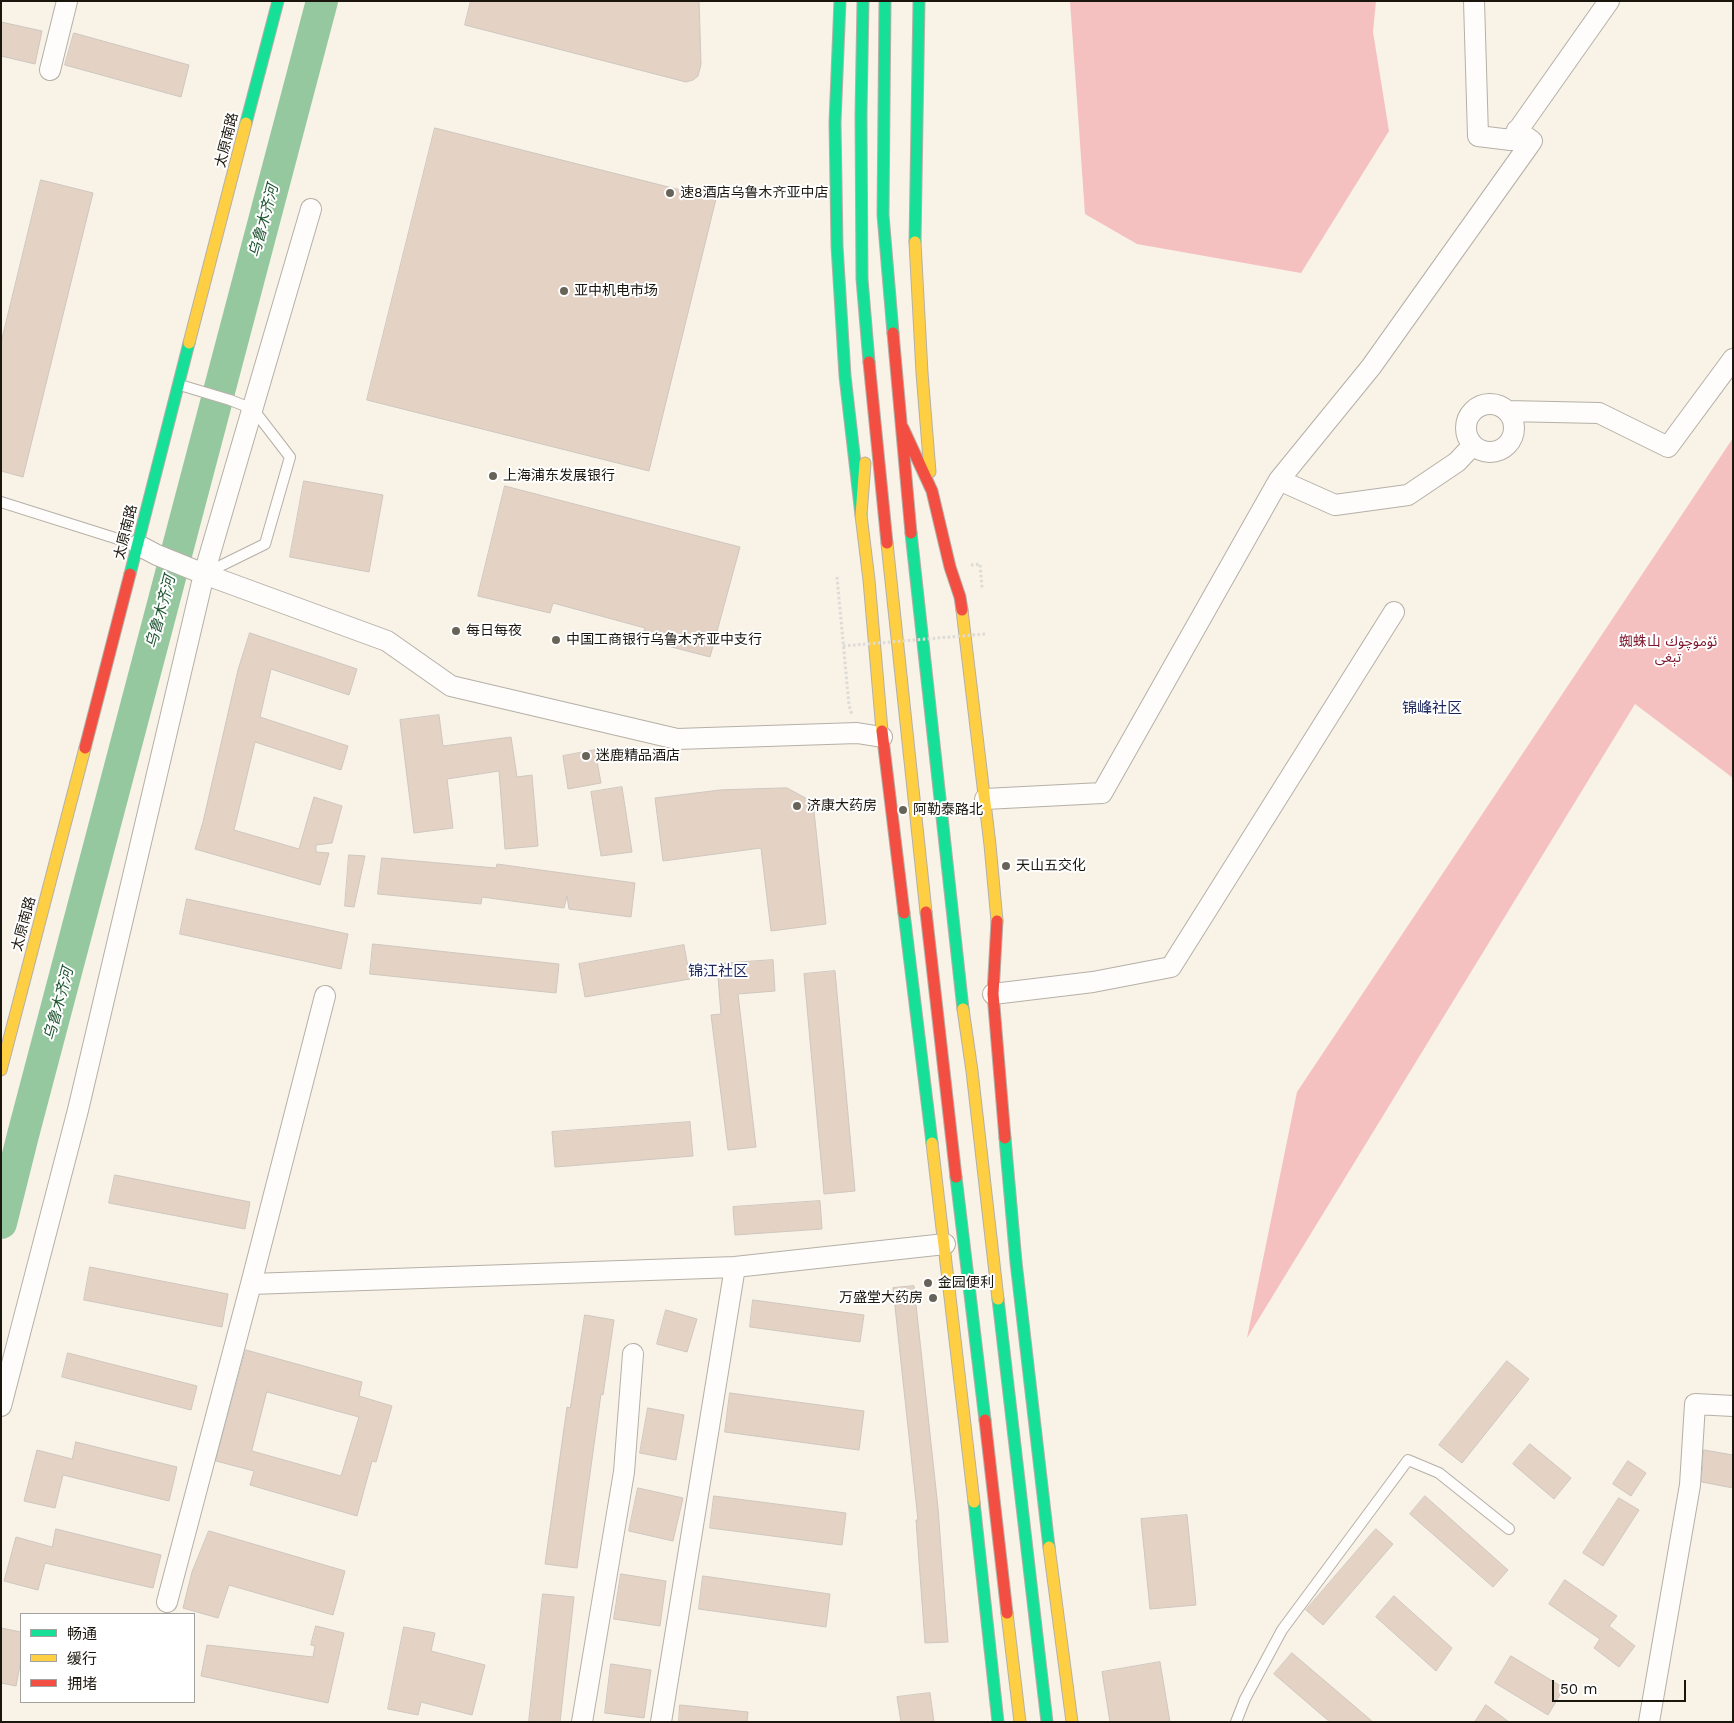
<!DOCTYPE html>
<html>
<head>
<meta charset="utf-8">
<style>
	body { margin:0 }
	#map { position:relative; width:1734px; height:1723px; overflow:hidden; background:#f8f2e7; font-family:"Work Sans","Noto Sans SC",sans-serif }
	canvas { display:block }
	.frame { position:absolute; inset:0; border:2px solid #1a160d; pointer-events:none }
	.legend { position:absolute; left:20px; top:1613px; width:175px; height:90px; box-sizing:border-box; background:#fff; border:1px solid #a3a29e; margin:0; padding:6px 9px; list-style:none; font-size:15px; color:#1a160d }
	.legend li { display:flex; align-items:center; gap:10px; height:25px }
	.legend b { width:25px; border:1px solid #a3a29e }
	.scale { position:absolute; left:1552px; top:1680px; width:134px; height:22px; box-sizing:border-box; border:2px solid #1a160d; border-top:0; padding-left:6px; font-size:15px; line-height:18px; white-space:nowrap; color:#1a160d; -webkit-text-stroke:4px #fff; paint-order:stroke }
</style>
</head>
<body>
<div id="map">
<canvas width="1734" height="1723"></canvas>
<div class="frame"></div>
<ul class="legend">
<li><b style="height:6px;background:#16e098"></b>畅通</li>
<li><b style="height:6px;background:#ffcf43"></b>缓行</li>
<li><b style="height:6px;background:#f24e42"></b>拥堵</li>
</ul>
<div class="scale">50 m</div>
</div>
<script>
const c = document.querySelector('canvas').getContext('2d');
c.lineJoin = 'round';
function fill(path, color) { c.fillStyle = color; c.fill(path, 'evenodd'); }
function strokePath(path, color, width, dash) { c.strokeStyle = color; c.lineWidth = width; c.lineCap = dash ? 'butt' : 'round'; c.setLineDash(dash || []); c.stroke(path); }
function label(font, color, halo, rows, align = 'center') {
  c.font = font + ' "Work Sans","Noto Sans Arabic","Noto Sans SC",sans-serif'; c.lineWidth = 4; c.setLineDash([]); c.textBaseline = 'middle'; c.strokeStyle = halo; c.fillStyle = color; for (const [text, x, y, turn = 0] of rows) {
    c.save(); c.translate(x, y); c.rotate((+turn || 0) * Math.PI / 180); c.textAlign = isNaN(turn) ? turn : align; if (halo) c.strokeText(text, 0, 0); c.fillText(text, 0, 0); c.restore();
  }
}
const forest = new Path2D(`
	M1070 1H1376L1373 32 1389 131 1301 273 1137 244 1085 214Z
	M1733 438V778L1635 704 1247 1338 1297 1092Z`);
const river = new Path2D(`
	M1 1223 23 1135 322 1`);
const building = new Path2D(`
	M471 1H699L701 64 698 76 693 80 686 82 465 25Z
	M1 22 42 31 35 64 1 56Z
	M74 33 189 65 181 97 65 65Z
	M435 128 716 199 649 471 367 400Z
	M41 180 93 193 23 477 1 471V343Z
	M304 481 383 495 369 572 290 557Z
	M505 486 740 547 710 657 641 639 645 628 553 603 550 613 478 596Z
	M250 633 357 669 349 695 271 669 260 717 348 746 341 770 255 742 234 830 299 849 314 797 342 806 332 843 316 845V852L329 853 320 885 195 849 203 822 238 670Z
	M439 715 443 746 511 737 517 777 532 775 538 846 505 849 499 771 447 779 453 828 414 833 400 720Z
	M595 750 601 783 568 789 563 756Z
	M622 787 632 852 601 856 591 792Z
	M787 788 813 802 826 924 771 931 761 848 663 861 655 798 720 790Z
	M349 855 365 856 354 907 345 906Z
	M382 858 496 868 497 864 635 883 631 917 569 909 567 896 564 908 482 897 481 904 378 894Z
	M187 899 348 934 341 969 180 934Z
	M373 944 559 964 556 993 370 974Z
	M684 945 690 979 585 997 579 964Z
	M773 960 775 991 738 994 756 1147 728 1150 711 1015 721 1014 717 964Z
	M835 971 855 1191 824 1194 804 974Z
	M690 1122 693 1156 555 1167 552 1132Z
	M115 1175 250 1202 245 1229 109 1203Z
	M820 1201 822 1229 735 1235 733 1207Z
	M90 1267 228 1294 222 1327 84 1300Z
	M914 1286 938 1508 948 1642 925 1643 916 1520H918L893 1288Z
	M753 1300 864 1315 860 1342 750 1327Z
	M666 1310 697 1319 687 1352 657 1344Z
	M585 1315 614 1320 603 1395 601 1394 577 1568 545 1564 567 1407 570 1408Z
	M246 1350 362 1382 359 1396 392 1406 376 1462 372 1461 357 1516 250 1485 254 1471 216 1461ZM267 1392 359 1417 341 1476 252 1451Z
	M68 1353 197 1386 191 1410 62 1377Z
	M1507 1361 1529 1379 1462 1463 1439 1445Z
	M730 1393 864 1411 859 1450 725 1432Z
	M648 1408 684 1415 676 1460 640 1453Z
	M76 1442 177 1467 169 1501 63 1475 55 1508 24 1501 37 1450 72 1459Z
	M1530 1444 1571 1478 1554 1499 1513 1464Z
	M1704 1450 1733 1455V1488L1702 1482Z
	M1628 1461 1646 1473 1631 1496 1613 1484Z
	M638 1488 683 1498 673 1541 629 1531Z
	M714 1496 846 1513 842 1545 710 1528Z
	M1425 1496 1508 1570 1493 1587 1410 1514Z
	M1619 1498 1639 1510 1603 1566 1583 1553Z
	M1187 1515 1196 1605 1150 1609 1141 1519Z
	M56 1529 161 1555 153 1588 45 1563 38 1590 4 1581 16 1537 52 1547Z
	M1376 1529 1393 1544 1323 1625 1306 1610Z
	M209 1531 345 1571 333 1615 229 1585 218 1618 183 1608 192 1572Z
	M621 1574 666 1581 660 1626 614 1619Z
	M703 1576 830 1594 826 1627 699 1609Z
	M1565 1580 1617 1616 1609 1626 1635 1646 1619 1667 1594 1648 1600 1639 1549 1604Z
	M543 1594 574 1597 560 1722H529Z
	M1394 1596 1452 1648 1436 1671 1376 1617Z
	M316 1626 344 1633 328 1703 201 1676 207 1645 313 1657 315 1646 311 1645Z
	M404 1627 435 1633 431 1651 485 1665 472 1715 421 1702 418 1715 388 1709Z
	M1 1628 21 1632V1660L16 1686 1 1683Z
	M1292 1653 1373 1722H1330L1274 1674Z
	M1511 1656 1564 1688 1548 1715 1495 1683Z
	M1160 1662 1170 1722H1110L1102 1672Z
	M611 1664 651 1670 644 1718 605 1713Z
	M930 1693 934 1722H901L897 1697Z
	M680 1705 748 1712 747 1722H679Z
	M1486 1705 1509 1722H1475Z`);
const path = new Path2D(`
	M971 565 980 564 982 588
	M837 577 849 705 852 715`);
const lane = new Path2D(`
	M180 385 230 400 253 409 290 457 265 544 204 574
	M1 502 137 545
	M1236 1722 1245 1699 1282 1630 1408 1460 1439 1473 1509 1529`);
const street = new Path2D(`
	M1474 1 1478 136 1511 140 1609 1
	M50 70 67 1
	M1466 428a24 24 0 1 1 48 0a24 24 0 1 1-48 0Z
	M1507 411 1599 413 1668 447 1733 359
	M1279 480 1335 505 1408 495 1457 462 1473 445
	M138 545 157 555 204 574 387 641 451 686 677 739 857 733 882 737
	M985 799 1102 793 1279 480 1371 367 1532 141 1517 130
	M993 994 1093 982 1171 967 1394 612
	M251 1284 735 1267 945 1244
	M1 1406 78 1110 204 574 311 209
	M167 1602 251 1284 325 996
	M582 1722 624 1472 633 1354
	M661 1722 735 1267
	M1649 1722 1690 1485 1695 1404 1733 1406`);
const fast = new Path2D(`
	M840 1 835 122 837 246 845 376 861 515
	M863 1 861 115 862 279 869 362
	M885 1 883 215 893 333
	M246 123 278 1
	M915 242 919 1
	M911 533 963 1009
	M130 574 189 343
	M904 913 932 1143
	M1005 1138 1016 1262 1049 1547
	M956 1177 985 1420
	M998 1299 1047 1722
	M974 1502 998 1722`);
const slow = new Path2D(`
	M915 242 922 373 930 472
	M189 343 246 123
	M861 515 869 580 882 731
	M861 515 865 463
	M887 543 926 912
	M962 610 990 845 997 921
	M963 1009 972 1071 998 1299
	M1 1070 85 748
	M932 1143 974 1502
	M1049 1547 1072 1722
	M1007 1613 1020 1722`);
const jam = new Path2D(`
	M893 333 911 533
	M869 362 887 543
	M903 428 932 491 950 567 960 597 962 610
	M882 731 904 913
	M85 748 130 574
	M926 912 956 1177
	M997 921 993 994 1005 1138
	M985 1420 1007 1613`);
const pathBridge = new Path2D(`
	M843 646 985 634`);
const markers = [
	[670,193,5,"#686359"],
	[564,291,5,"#686359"],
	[493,476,5,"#686359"],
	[456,631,5,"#686359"],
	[556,640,5,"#686359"],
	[586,756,5,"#686359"],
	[797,806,5,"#686359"],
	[903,810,5,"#686359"],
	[1006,866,5,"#686359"],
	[928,1283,5,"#686359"],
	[933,1298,5,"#686359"]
];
const streetNames = [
	["太原南路",227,140,-76],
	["太原南路",126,532,-76],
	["太原南路",24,924,-75]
];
const poiNames = [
	["速8酒店乌鲁木齐亚中店",680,193],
	["亚中机电市场",574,291],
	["上海浦东发展银行",503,476],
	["每日每夜",466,631],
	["中国工商银行乌鲁木齐亚中支行",566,640],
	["迷鹿精品酒店",596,756],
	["济康大药房",807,806],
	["阿勒泰路北",913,810],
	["天山五交化",1016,866],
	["金园便利",938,1283],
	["万盛堂大药房",923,1298,"right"]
];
const parkNames = [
	["蜘蛛山 ئۆمۈچۈك",1668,642],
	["تېغى",1668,658]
];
const waterNames = [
	["乌鲁木齐河",264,221,-75],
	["乌鲁木齐河",161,612,-75],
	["乌鲁木齐河",59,1004,-75]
];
const neighbourhoodNames = [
	["锦峰社区",1432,709],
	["锦江社区",718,972]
];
fill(forest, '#f4c1c0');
strokePath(river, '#96c8a0', 32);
fill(building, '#e4d2c5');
strokePath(building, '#cec7bf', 1);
strokePath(lane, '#b5b0a7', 12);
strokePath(street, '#b5b0a7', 22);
strokePath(fast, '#b5b0a7', 13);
strokePath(slow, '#b5b0a7', 13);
strokePath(jam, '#b5b0a7', 13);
strokePath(path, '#dddbd7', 3, [2.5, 2.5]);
strokePath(lane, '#fefdfb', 10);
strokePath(street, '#fefdfb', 20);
strokePath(fast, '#16e098', 11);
strokePath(slow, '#ffcf43', 11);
strokePath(jam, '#f24e42', 11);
strokePath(pathBridge, '#dddbd7', 3, [2.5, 2.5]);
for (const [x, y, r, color] of markers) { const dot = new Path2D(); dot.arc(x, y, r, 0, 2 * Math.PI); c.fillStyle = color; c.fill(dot); strokePath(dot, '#fff', 2); }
label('14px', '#1a160d', '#fff', streetNames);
label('14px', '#1a160d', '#fff', poiNames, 'left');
label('14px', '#7c142b', '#fff', parkNames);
label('italic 15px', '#1f5532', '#fff', waterNames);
label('15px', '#1d275f', '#fff', neighbourhoodNames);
</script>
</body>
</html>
